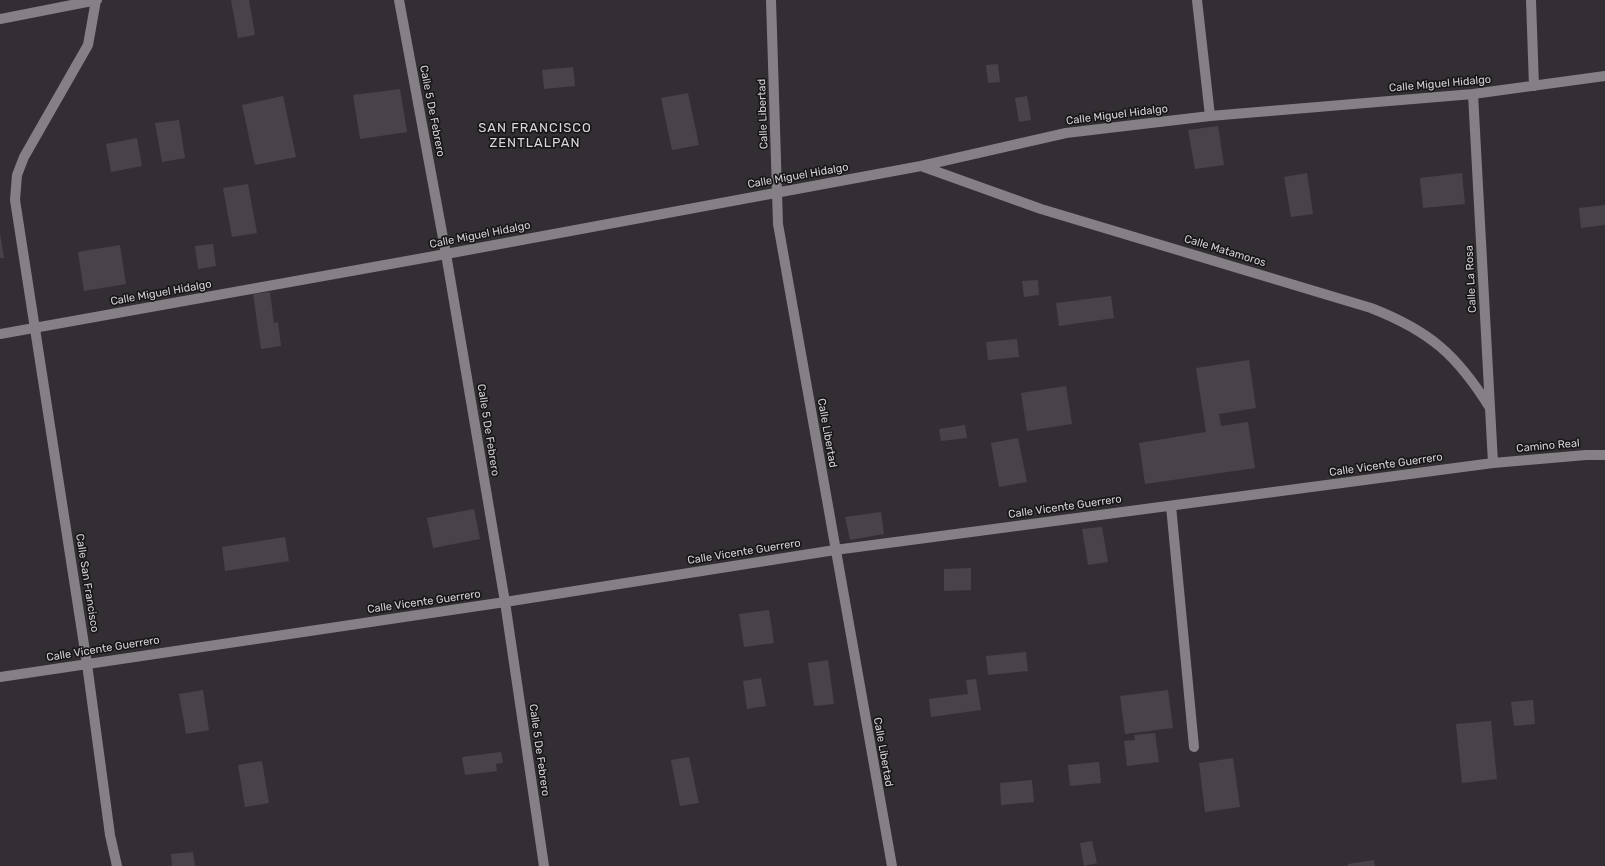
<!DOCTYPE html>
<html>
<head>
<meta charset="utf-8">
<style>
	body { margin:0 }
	canvas { display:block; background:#332e33 }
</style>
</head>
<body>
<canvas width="1605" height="866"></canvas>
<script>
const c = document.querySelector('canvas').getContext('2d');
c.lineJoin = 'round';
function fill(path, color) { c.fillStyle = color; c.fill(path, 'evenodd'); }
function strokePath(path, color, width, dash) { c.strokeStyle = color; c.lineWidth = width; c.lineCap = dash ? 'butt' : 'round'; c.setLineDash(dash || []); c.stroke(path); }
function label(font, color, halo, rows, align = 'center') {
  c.font = font + ' Rubik,sans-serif'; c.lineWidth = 3.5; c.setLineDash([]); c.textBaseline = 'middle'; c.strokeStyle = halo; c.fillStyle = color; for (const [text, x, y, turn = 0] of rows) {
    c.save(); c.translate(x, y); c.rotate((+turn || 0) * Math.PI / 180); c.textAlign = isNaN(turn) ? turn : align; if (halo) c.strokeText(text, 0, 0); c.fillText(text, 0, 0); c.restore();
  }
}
const building = new Path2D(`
	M231 0H249L255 35 238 38Z
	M998 64 1000 82 988 83 986 65Z
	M573 67 575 86 544 89 542 70Z
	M400 89 407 132 360 139 353 95Z
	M688 93 699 145 672 150 661 98Z
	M283 96 296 157 255 165 242 105Z
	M1027 96 1031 120 1019 122 1015 98Z
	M179 120 185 158 162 162 155 123Z
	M1218 126 1224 165 1195 169 1188 130Z
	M137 138 142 166 111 172 106 144Z
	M1307 173 1313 214 1291 217 1284 177Z
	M1462 173 1465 204 1423 208 1420 178Z
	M248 184 257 233 232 237 223 188Z
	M1605 205V225L1581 228 1579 208Z
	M0 234 4 258H0Z
	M213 244 216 266 198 269 195 246Z
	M120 245 126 284 84 291 78 252Z
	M1038 280 1039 295 1024 297 1022 281Z
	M270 292 274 323 278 322 281 346 261 349 253 294Z
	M1111 296 1114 318 1059 326 1056 303Z
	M1017 339 1019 357 988 360 986 342Z
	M1249 360 1256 408 1219 414 1221 426 1248 422 1255 468 1145 484 1139 443 1206 432 1196 368Z
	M1066 386 1072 424 1027 431 1021 393Z
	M965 425 967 438 941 441 939 429Z
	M1018 438 1027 482 999 487 991 443Z
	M474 509 480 539 433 548 427 518Z
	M881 512 884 534 850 540 845 517Z
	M1102 527 1108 562 1088 565 1082 529Z
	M285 537 289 561 225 571 222 547Z
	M971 568V590L944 591V569Z
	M769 610 774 643 744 647 739 614Z
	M1026 652 1028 671 988 675 986 656Z
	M828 660 834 704 814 706 808 663Z
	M761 678 766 706 747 709 743 681Z
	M976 679 981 710 931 717 929 699 968 694 966 680Z
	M203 690 209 730 186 734 179 694Z
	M1168 690 1173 728 1125 734 1120 696Z
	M1533 700 1535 724 1514 726 1511 702Z
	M1491 721 1497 779 1462 783 1456 724Z
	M1155 733 1159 762 1127 766 1124 741 1135 740 1134 735Z
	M501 752 503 763 496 764 497 771 465 775 462 757Z
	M689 757 699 803 680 806 671 760Z
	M1233 758 1240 807 1205 812 1199 763Z
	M262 761 269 803 245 807 238 765Z
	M1099 762 1101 783 1070 786 1068 765Z
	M1032 780 1034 802 1001 805 1000 783Z
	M1092 841 1097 863 1084 866 1080 843Z
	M193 852 195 866H172L171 854Z
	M1374 860 1375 866H1348V864Z`);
const minor = new Path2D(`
	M96 0 88 45 24 157 17 175 15 200 87 664 110 835 117 866
	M399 0 446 254 505 602 544 866
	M771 0 778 224 892 866
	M1197 0 1210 116
	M1531 0 1534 86
	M0 19 97 0
	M1473 94 1493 463
	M921 166 1041 209 1371 308C1430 331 1457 355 1490 408
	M0 334 446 254 921 166 1066 133 1210 116 1473 94 1605 76
	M1171 506 1194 747
	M0 677 505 602 835 550 1493 463 1586 455H1605`);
const streetNames = [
	["Calle Miguel Hidalgo",1440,84,-5],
	["Calle 5 De Febrero",432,111,79],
	["Calle Libertad",763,114,-92],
	["Calle Miguel Hidalgo",1117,115,-7],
	["Calle Miguel Hidalgo",798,176,-10],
	["Calle Miguel Hidalgo",480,235,-11],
	["Calle Matamoros",1225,251,17],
	["Calle La Rosa",1471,279,-93],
	["Calle Miguel Hidalgo",161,293,-10],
	["Calle 5 De Febrero",488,430,81],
	["Calle Libertad",827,433,80],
	["Camino Real",1548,446,-5],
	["Calle Vicente Guerrero",1386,465,-8],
	["Calle Vicente Guerrero",1065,507,-8],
	["Calle Vicente Guerrero",744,552,-9],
	["Calle San Francisco",87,583,81],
	["Calle Vicente Guerrero",424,602,-8],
	["Calle Vicente Guerrero",103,649,-9],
	["Calle 5 De Febrero",539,750,82],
	["Calle Libertad",883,752,80]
];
const quarterNames = [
	["SAN FRANCISCO",535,128],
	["ZENTLALPAN",535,143]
];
fill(building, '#474348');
strokePath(minor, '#858086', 10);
label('11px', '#d3d1d4', '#191719', streetNames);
c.letterSpacing = '1px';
label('13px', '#dcd6dc', '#191719', quarterNames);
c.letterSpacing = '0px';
</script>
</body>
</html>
